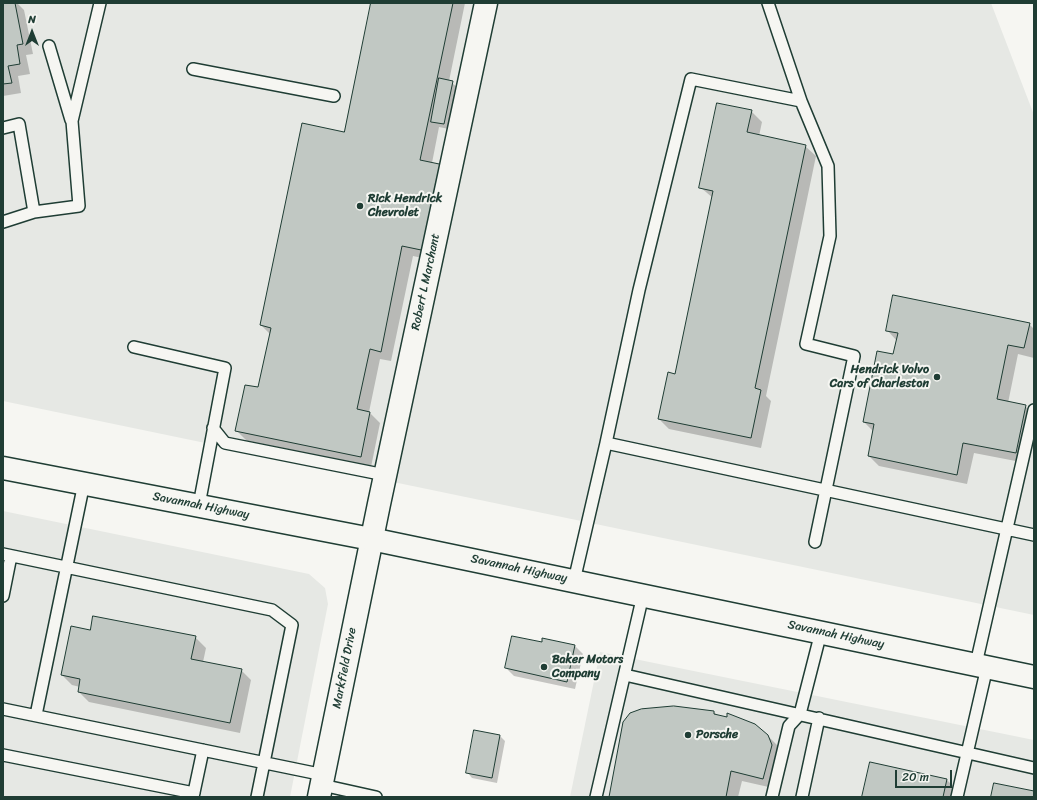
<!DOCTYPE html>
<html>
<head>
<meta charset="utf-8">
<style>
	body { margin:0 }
	#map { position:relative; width:1037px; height:800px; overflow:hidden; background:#f6f6f2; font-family:Sriracha,sans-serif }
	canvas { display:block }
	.frame { position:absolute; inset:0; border:4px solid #1f3d34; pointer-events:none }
	.north { position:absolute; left:12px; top:12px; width:40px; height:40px; -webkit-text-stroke:3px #f6f6f2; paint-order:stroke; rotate:0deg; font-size:11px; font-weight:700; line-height:16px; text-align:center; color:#1f3d34 }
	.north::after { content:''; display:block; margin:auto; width:14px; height:18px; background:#1f3d34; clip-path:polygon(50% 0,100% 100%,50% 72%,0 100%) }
	.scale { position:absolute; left:895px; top:770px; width:57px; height:18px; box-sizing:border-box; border:2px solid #1f3d34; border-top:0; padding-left:5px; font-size:12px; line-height:14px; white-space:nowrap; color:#1f3d34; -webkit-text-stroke:3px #f6f6f2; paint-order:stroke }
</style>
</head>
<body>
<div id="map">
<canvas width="1037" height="800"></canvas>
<div class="frame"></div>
<div class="north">N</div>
<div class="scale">20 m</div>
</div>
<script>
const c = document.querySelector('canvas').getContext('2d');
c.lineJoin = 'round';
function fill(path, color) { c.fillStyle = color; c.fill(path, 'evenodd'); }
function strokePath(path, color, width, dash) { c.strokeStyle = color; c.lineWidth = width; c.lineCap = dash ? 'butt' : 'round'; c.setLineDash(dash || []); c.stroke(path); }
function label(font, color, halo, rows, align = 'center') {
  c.font = font + ' Sriracha,sans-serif'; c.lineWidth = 4; c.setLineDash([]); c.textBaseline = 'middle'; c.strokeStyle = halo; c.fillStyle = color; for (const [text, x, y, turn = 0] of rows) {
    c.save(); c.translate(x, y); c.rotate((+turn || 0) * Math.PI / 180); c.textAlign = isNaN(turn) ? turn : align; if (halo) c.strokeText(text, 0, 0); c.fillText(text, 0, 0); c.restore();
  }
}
const built = new Path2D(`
	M3 3H991L1034 115V615L3 401Z
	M3 511 309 574 325 588 328 604 290 797H3Z
	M600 652 1034 740V797H570Z`);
const shadow = new Path2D(`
	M3 3H17L24 10 33 54 26 55 30 74 18 76 21 93 3 96Z
	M372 3H465L449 81 457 87 449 129 439 127 432 163 436 261 413 256 391 361 380 359 369 412 380 423 371 467 247 441 237 431 259 389 270 334 261 325 345 133Z
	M751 111 762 122 759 136 805 146 816 156 766 396 771 401 761 448 669 429 659 419 676 375 713 198 700 187Z
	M1029 324 1034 329V358L1018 354 1008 403 1025 406 1034 415 1026 463 974 453 967 484 879 466 869 456 874 432 864 422 894 355 897 341 887 330Z
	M91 631 195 637 206 648 203 662 241 670 251 680 240 733 89 702 79 692 80 687 72 685 62 675Z
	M543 640 575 646 583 654 575 689 514 676 506 668 542 643Z
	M714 712 718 716 767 735 778 746 782 756 773 788 742 781 738 797H610Z
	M475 731 500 736 505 741 497 783 472 778 467 772Z
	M871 763 947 780 957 790 956 797H863Z`);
const building = new Path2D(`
	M3 3H15L23 44 17 45 20 64 8 66 12 83 3 84Z
	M371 3H453L420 160 444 165 426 251 402 246 381 352 370 349 357 409 370 412 361 457 235 431 245 385 258 387 271 328 260 325 302 123 344 132Z
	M439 78 453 81 444 124 431 122Z
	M717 103 752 110 747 132 806 145 755 388 761 390 751 438 658 419 668 372 675 374 713 191 699 188Z
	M893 295 1030 323 1024 348 1008 345 997 399 1026 405 1016 453 963 443 957 475 868 456 874 424 863 422 877 351 893 354 898 333 886 331Z
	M93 616 196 636 191 659 242 669 230 723 78 692 80 679 61 675 71 626 90 630Z
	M512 636 542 642V638L575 645 567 682 505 668Z
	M674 706 714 711V714L727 717V713L755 724 768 735 772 745 763 779 731 771 726 797H609L623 722 630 713 641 709Z
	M474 730 500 735 492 778 466 773Z
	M870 762 947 779 943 797H862Z
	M994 783 1034 791V797H991Z`);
const service = new Path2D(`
	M768 3 801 101
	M49 46 71 120
	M193 69 334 96
	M3 128 19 124 34 212 3 222
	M34 212 79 206 72 121 100 3
	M134 347 225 368 199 505
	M213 428 225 443 385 475
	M606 443 639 290 691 79 801 101 828 166 830 236 806 344 854 356 815 542
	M3 554 272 610 292 625 257 797
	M574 581 606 443 1034 535
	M3 596 11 556
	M976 664 1034 410
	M625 675 1034 768
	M3 709 324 775
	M36 715 84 483
	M3 755 194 793
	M322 785 376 797
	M193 797 203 750
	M596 797 643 595
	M772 797 789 726 800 714 821 632
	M802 797 819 718
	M957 797 987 667`);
const minor = new Path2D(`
	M319 797 379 504 486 3`);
const trunk = new Path2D(`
	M3 468 371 539 1034 677`);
const markers = [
	[360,206,4,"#1f3d34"],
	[937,377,4,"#1f3d34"],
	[544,667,4,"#1f3d34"],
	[688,735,4,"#1f3d34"]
];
const poiNames = [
	["Rick Hendrick",368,199],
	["Chevrolet",368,213],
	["Hendrick Volvo",929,370,"right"],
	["Cars of Charleston",929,384,"right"],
	["Baker Motors",552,660],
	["Company",552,674],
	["Porsche",696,735]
];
const streetNames = [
	["Robert L Marchant",426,282,-78],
	["Savannah Highway",201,506,11],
	["Savannah Highway",519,569,12],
	["Savannah Highway",836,635,12],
	["Markfield Drive",345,668,-79]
];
fill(built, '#e6e8e4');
fill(shadow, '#0003');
fill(building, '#c1c8c3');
strokePath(building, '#1f3d34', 1);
strokePath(service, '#1f3d34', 14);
strokePath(minor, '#1f3d34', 25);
strokePath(trunk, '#1f3d34', 25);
strokePath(service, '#f6f6f2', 11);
strokePath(minor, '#f6f6f2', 22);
strokePath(trunk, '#f6f6f2', 22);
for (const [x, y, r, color] of markers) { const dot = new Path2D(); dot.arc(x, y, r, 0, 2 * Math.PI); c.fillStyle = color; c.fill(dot); strokePath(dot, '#f6f6f2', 1.5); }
label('bold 12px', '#1f3d34', '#f6f6f2', poiNames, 'left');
label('12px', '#1f3d34', '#f6f6f2', streetNames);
</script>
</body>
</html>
